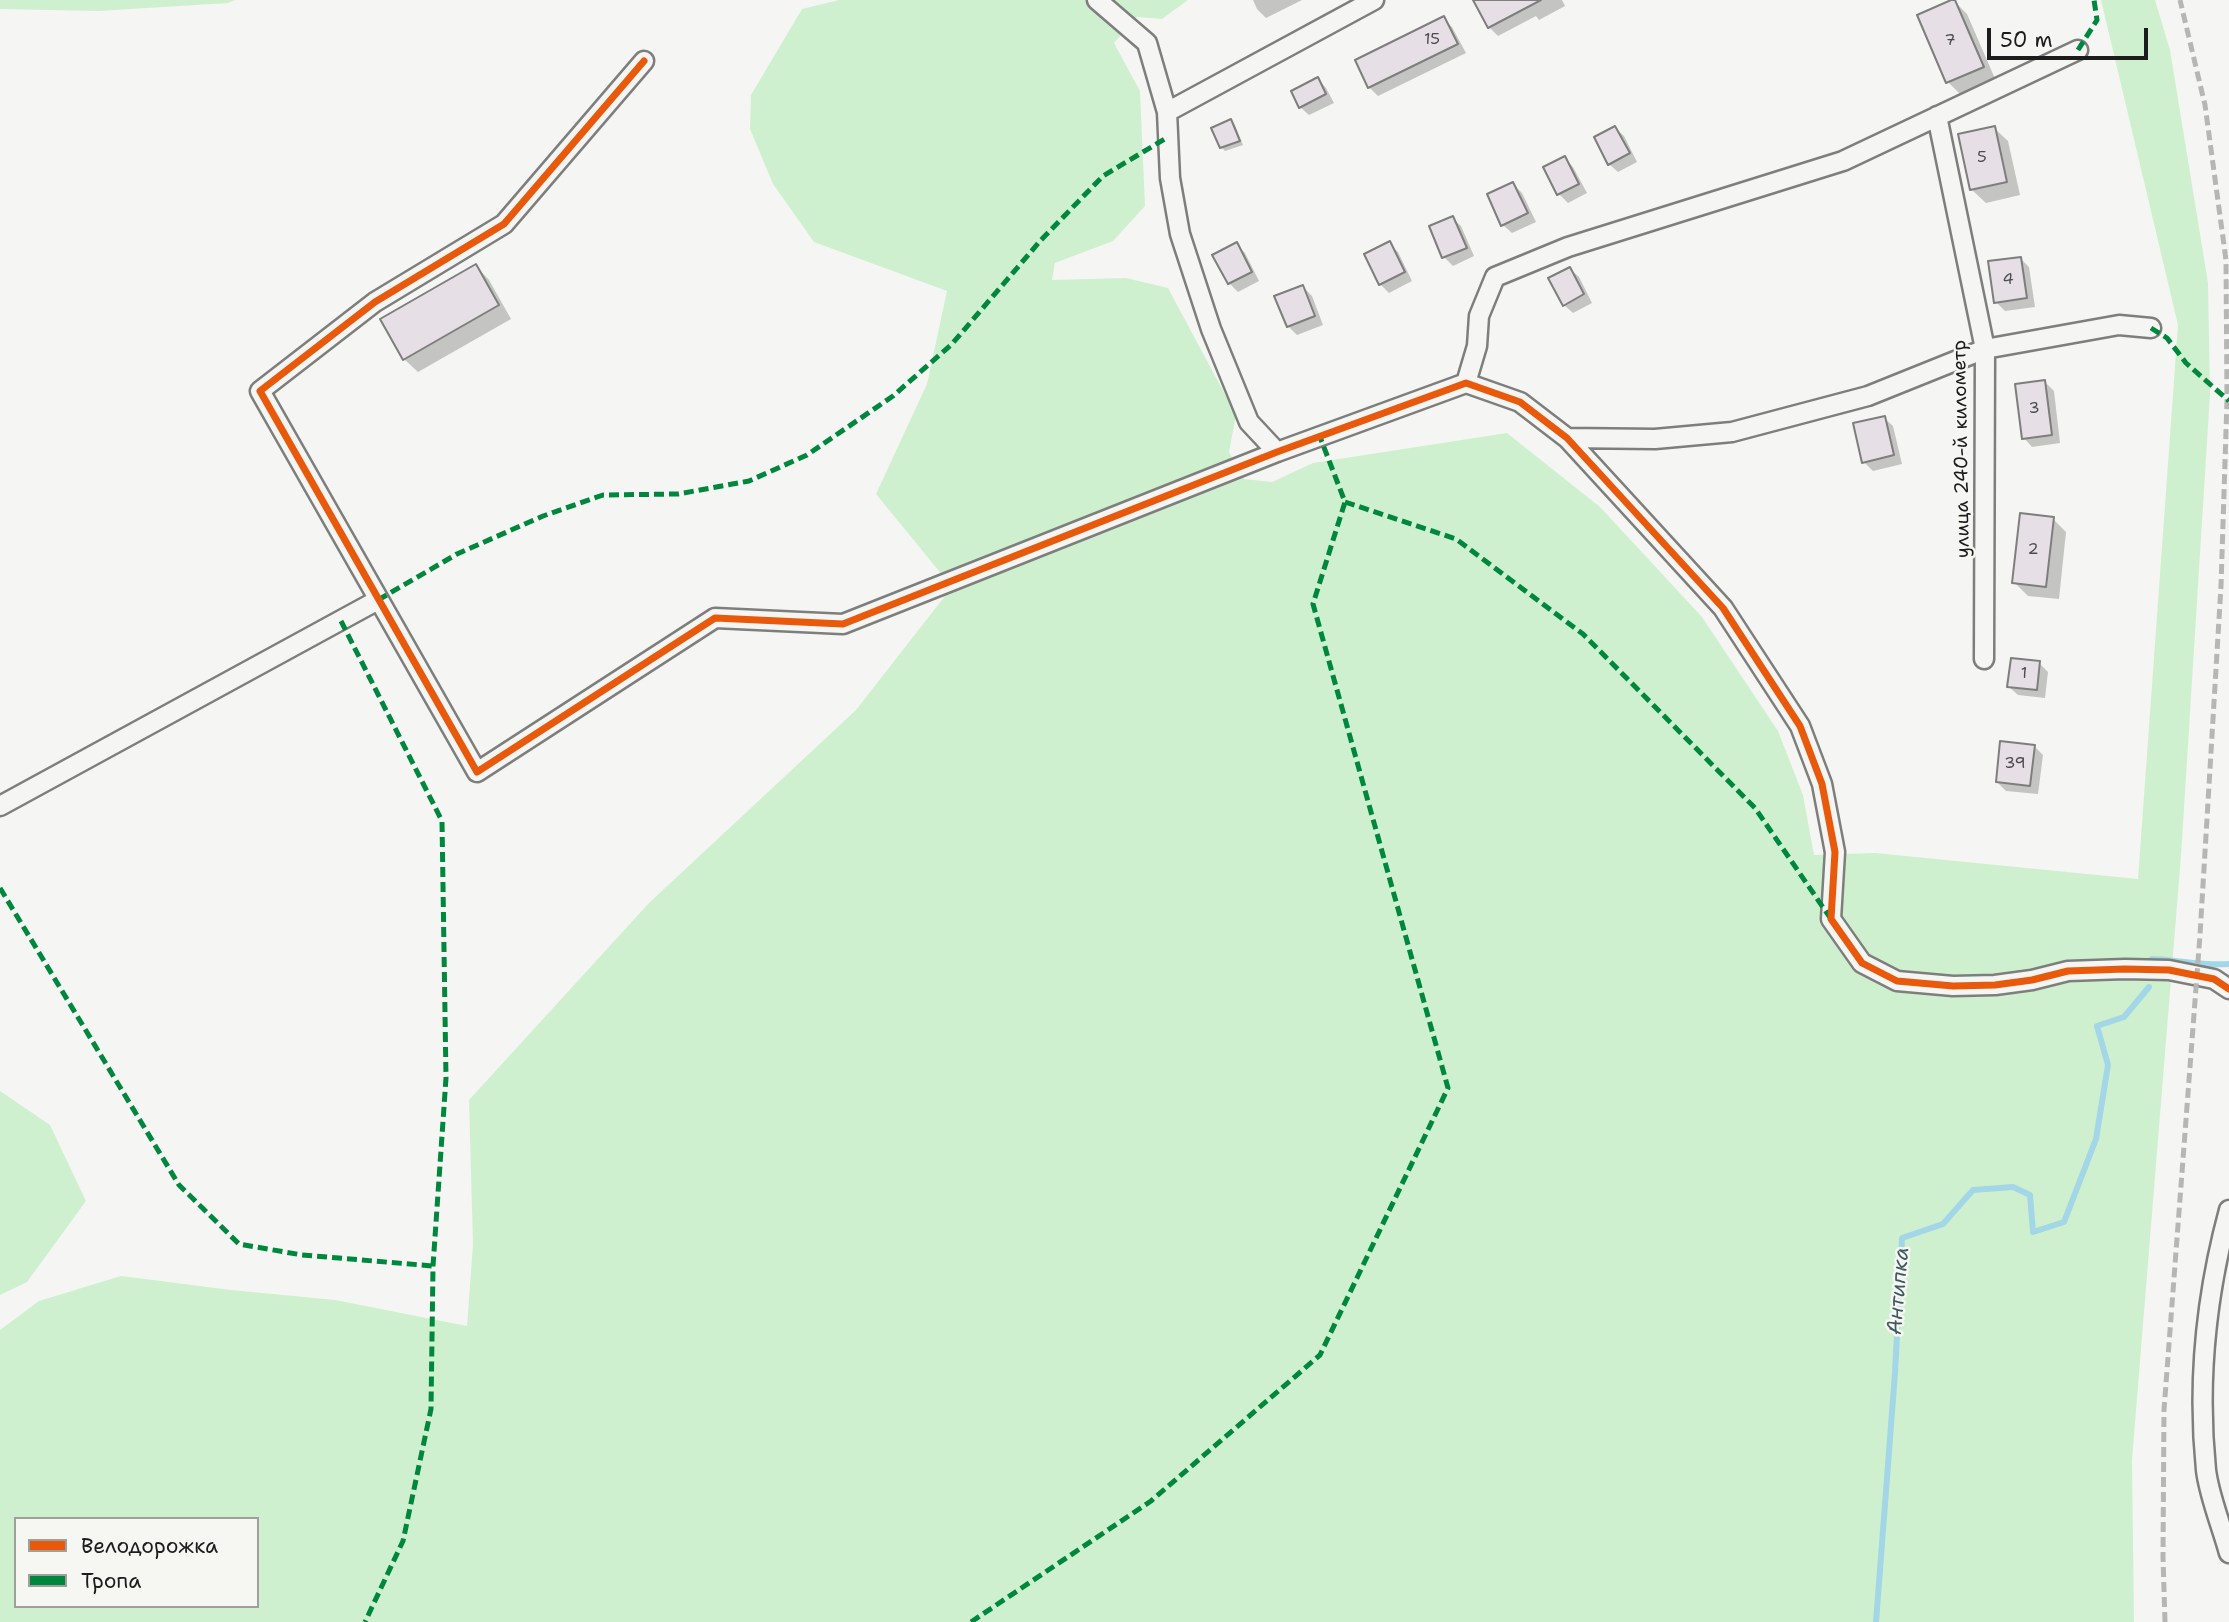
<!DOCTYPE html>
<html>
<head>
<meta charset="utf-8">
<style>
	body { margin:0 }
	#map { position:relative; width:2229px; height:1622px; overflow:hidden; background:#f5f5f3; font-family:"Shantell Sans",sans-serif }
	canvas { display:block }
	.legend { position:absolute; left:14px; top:1517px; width:245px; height:91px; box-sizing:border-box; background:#f6f6f2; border:2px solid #9f9f9c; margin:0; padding:9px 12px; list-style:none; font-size:21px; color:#1c1c1c }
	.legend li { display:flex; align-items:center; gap:14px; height:35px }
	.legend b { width:35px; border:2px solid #9f9f9c }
	.scale { position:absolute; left:1987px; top:28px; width:161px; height:32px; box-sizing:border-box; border:4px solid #1c1c1c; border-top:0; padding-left:9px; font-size:21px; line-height:24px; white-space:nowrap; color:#1c1c1c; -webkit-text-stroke:5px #f6f6f2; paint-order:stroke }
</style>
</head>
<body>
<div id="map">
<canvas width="2229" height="1622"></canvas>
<ul class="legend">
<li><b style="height:9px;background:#e8590c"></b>Велодорожка</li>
<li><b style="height:9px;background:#00873e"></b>Тропа</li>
</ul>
<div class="scale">50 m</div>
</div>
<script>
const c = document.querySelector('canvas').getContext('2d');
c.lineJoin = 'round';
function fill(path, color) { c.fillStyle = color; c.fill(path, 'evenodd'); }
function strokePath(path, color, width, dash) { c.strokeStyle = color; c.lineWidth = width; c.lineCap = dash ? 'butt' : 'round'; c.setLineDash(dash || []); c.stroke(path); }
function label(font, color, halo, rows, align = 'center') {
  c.font = font + ' "Shantell Sans",sans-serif'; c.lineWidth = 5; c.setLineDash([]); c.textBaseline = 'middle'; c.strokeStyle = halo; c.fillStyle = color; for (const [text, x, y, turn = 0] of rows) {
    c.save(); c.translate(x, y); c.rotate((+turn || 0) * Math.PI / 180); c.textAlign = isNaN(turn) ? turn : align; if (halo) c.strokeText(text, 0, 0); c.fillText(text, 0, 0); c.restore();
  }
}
const green = new Path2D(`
	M0 0H235L228 3 99 11 0 9Z
	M839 0H1188L1162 19 1137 17 1114 43 1140 91 1145 206 1113 241 1055 263 1052 280 1126 278 1168 288 1236 415 1229 452 1244 479 1272 482 1313 463 1507 433 1600 507 1702 617 1778 731 1803 795 1814 855 1875 853 2138 879 2178 325 2101 0H2155L2170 50 2208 283 2210 394 2181 856 2132 1460 2134 1622H0V1330L39 1301 121 1276 231 1290 335 1300 467 1326 473 1245 469 1100 649 903 856 710 952 587 876 494 927 384 947 291 814 242 773 184 750 129 751 95 802 9ZM16 1519H257V1606H16Z
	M0 1091 50 1125 86 1201 27 1282 0 1295Z`);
const shadow = new Path2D(`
	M1253 0H1302L1266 18 1257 9Z
	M1477 0H1562L1565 6 1539 20 1536 16 1498 36 1489 27Z
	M1954 1 1967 14 1996 81 1962 96 1948 82 1919 16Z
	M1443 18 1452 27 1466 53 1378 96 1369 87Z
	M1318 79 1326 88 1334 103 1309 115 1300 107Z
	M1231 121 1235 125 1243 145 1225 151 1221 147Z
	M1615 128 1624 136 1637 162 1618 172 1609 164Z
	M1994 128 2008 141 2020 195 1986 203 1972 190Z
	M1565 158 1573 167 1587 193 1568 203 1559 194Z
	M1513 184 1522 193 1536 222 1512 233 1503 225Z
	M1452 218 1461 226 1474 256 1453 266 1444 257Z
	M1236 244 1245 253 1259 281 1238 292 1229 283 1215 255Z
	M1389 244 1398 252 1412 281 1389 293 1380 284Z
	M2020 258 2029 267 2035 307 2005 311 1996 302Z
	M476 266 489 280 511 319 418 372 404 359Z
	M1570 269 1579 277 1592 303 1573 313 1564 305Z
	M1303 287 1312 296 1323 325 1297 335 1288 326Z
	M2045 382 2054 391 2060 443 2032 447 2024 438Z
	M1884 418 1893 426 1902 464 1873 471 1864 462Z
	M2053 519 2066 532 2059 599 2028 596 2014 582Z
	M2039 663 2048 672 2045 698 2018 695 2009 687Z
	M2034 746 2043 755 2038 794 2006 791 1997 782Z`);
const stream = new Path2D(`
	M2152 959C2178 960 2204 966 2229 964
	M1876 1622 1895 1373 1902 1238 1943 1224 1973 1190 2013 1187 2030 1195 2033 1232 2064 1222 2096 1139 2108 1065 2097 1026 2124 1017 2149 987`);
const building = new Path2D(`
	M1473 0H1541L1488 28Z
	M1951 0H1955L1984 67 1946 83 1917 15Z
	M1444 16 1458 44 1368 88 1355 60Z
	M1318 77 1326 94 1299 108 1291 91Z
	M1231 119 1240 141 1220 148 1211 128Z
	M1615 126 1630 153 1608 165 1594 137Z
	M1995 126 2007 182 1970 190 1958 134Z
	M1565 156 1579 184 1557 195 1543 167Z
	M1513 182 1528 213 1501 226 1487 194Z
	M1453 216 1467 248 1442 258 1429 226Z
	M1390 241 1405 272 1379 285 1364 254Z
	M1237 242 1252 272 1228 284 1212 255Z
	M2021 257 2027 298 1994 303 1988 261Z
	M476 264 499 305 403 360 380 319Z
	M1570 267 1584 294 1563 306 1548 278Z
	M1303 285 1315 316 1287 327 1274 296Z
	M2045 380 2052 435 2022 439 2015 384Z
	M1885 416 1894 455 1862 463 1853 423Z
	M2020 513 2054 517 2046 587 2012 583Z
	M2011 658 2040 661 2037 690 2007 687Z
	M2000 741 2035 745 2030 786 1996 782Z`);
const street = new Path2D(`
	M1097 0 1147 43 1167 112 1170 178 1180 234 1211 329 1249 422 1277 452
	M644 61 504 224 375 302 260 391 477 772 715 618 843 624 1277 452 1466 383 1520 402 1567 438 1723 608 1800 726 1822 784 1835 852 1831 919 1862 963 1897 981 1953 986 1995 985 2032 980 2068 971 2125 969 2169 970 2214 979 2229 989
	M1167 112 1374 0
	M1937 116 1985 349 1984 659
	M1466 383 1477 346 1479 316 1495 277 1568 247 1843 161 2078 50
	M1567 438 1655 439 1732 432 1868 396 1985 349 2119 325 2151 328
	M0 806 378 600
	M2229 1210C2206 1295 2197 1382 2206 1470 2209 1496 2222 1527 2229 1553`);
const rail = new Path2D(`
	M2165 1622 2163 1557 2164 1410 2200 935 2221 586 2227 400 2226 260 2205 105 2180 0`);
const quiet = new Path2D(`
	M2078 50 2097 20 2094 0
	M2151 328 2167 338 2186 363 2229 401
	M1345 502 1456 539 1583 634 1755 808 1831 919
	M378 600 457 554 543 516 603 495 678 494 749 481 807 455 893 396 952 344 1041 240 1103 176 1168 137
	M341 621 442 821 446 1078 433 1266 431 1409 403 1541 365 1622
	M0 888 179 1185 239 1244 302 1255 433 1266
	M971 1622 1151 1501 1320 1355 1448 1088 1313 604 1345 502 1320 437`);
const cycleway = new Path2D(`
	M644 61 504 224 375 302 260 391 477 772 715 618 843 624 1277 452 1466 383 1520 402 1567 438 1723 608 1800 726 1822 784 1835 852 1831 919 1862 963 1897 981 1953 986 1995 985 2032 980 2068 971 2125 969 2169 970 2214 979 2229 989`);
const numberNames = [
	["15",1432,40],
	["7",1950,41],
	["5",1982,158],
	["4",2008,280],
	["3",2034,409],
	["2",2033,550],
	["1",2024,674],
	["39",2015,764]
];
const streetNames = [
	["улица 240-й километр",1962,449,-91]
];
const waterNames = [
	["Антипка",1899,1291,-85]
];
fill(green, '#cff0cf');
fill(shadow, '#0003');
strokePath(stream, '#a3d6e6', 6);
fill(building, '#e6dfe6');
strokePath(building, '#7e7e7d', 2);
strokePath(street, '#7e7e7d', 23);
strokePath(street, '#f5f5f3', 18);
strokePath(rail, '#b6b6b5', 5, [10, 5]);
strokePath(quiet, '#00873e', 5, [10, 5]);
strokePath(cycleway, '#e8590c', 7);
label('16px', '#4e4d4e', null, numberNames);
label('19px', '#1c1c1c', '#f6f6f2', streetNames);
label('italic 21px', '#3f5961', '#f6f6f2', waterNames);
</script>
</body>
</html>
